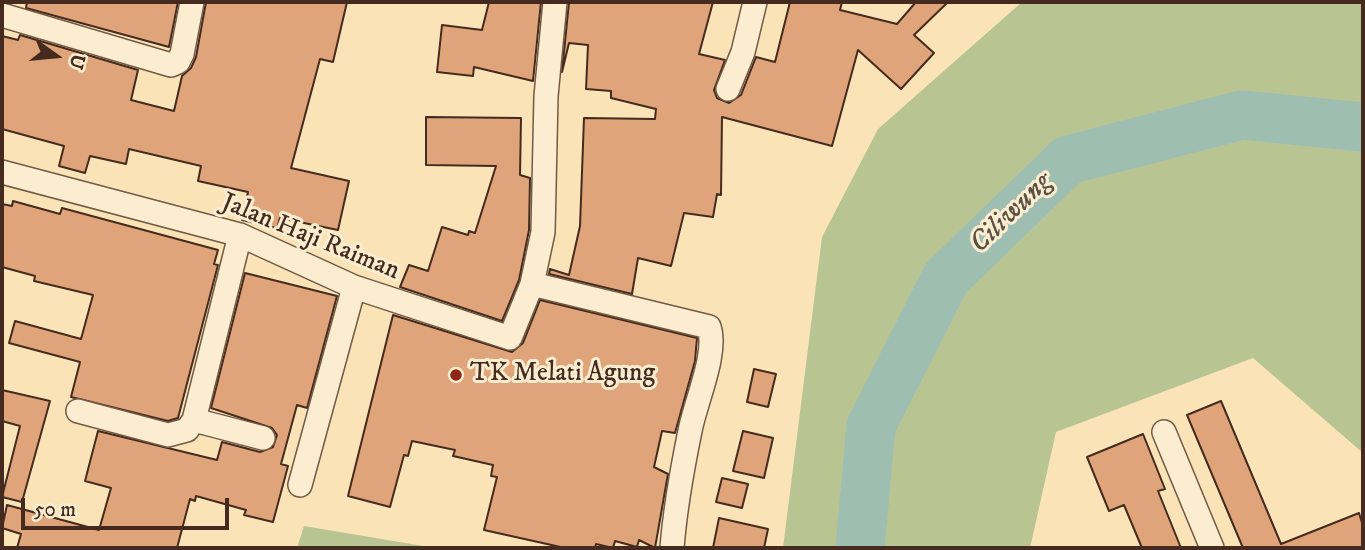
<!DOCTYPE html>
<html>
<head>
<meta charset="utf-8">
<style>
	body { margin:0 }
	#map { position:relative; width:1365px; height:550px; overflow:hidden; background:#fae4b7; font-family:"IM FELL DW Pica",serif }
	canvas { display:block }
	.frame { position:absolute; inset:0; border:4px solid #452b1f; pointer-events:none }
	.north { position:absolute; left:21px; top:21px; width:70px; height:70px; -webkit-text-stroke:5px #fcedd0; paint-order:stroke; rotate:105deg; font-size:19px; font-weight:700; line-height:28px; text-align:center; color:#452b1f }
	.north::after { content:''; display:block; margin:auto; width:24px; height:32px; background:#452b1f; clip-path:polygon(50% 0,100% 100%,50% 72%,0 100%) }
	.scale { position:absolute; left:21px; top:498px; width:208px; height:32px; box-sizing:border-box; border:4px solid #452b1f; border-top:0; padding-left:9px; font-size:21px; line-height:24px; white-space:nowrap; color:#452b1f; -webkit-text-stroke:5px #fcedd0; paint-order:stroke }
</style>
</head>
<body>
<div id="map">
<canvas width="1365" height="550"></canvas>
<div class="frame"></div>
<div class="north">U</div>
<div class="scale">50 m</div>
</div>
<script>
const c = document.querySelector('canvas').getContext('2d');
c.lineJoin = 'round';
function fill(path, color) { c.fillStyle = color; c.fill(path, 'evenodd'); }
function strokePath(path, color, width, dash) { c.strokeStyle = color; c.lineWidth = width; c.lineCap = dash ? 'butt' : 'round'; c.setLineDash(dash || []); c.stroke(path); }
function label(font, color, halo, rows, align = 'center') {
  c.font = font + ' "IM FELL DW Pica",serif'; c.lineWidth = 6; c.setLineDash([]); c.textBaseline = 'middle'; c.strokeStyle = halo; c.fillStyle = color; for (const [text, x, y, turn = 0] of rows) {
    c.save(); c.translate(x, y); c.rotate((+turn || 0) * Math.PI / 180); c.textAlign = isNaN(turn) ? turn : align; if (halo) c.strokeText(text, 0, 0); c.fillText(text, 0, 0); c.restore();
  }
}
const green = new Path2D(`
	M1022 2H1363V453L1253 358 1056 432 1030 548H783L822 237 878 129Z
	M304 526 435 548H297Z`);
const river = new Path2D(`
	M860 548 871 426 946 278 1068 160 1242 115 1363 127`);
const building = new Path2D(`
	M27 2H178L169 47 26 8Z
	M206 2H347L333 62 320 59 291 168 349 181 338 230 280 218 277 228 242 220 248 192 198 181 201 166 129 149 126 164 90 156 85 173 59 166 64 146 2 129V36L18 40 20 35 138 70 131 100 174 111 182 76 191 68 196 57Z
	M489 2H541L533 81 474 67 473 76 437 72 442 25 482 30Z
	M569 2H713L699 54 725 60 714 90 717 98 729 103 741 95 756 57 775 62 790 2H842L840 10 897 24 916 2H948L914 35 934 53 901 89 858 50 832 146 722 117 721 195 717 194 713 217 684 213 671 266 638 258 632 294 549 274 550 269 569 275 580 226 584 118 655 119 656 109 611 98V91L586 89 588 45 569 43 562 72Z
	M426 117 521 118 520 175 530 178 529 230 519 280 502 321 400 287 409 265 428 271 442 227 468 235 469 231 475 233 496 166 426 165Z
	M13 201 60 214 62 208 218 250 214 264 218 265 178 418 168 421 71 397 80 362 9 343 15 321 81 339 93 295 34 281 35 276 2 267V204L12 206Z
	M245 273 337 296 307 408 297 405 281 464 288 466 273 522 244 515 246 510 196 496 195 501 190 499 177 548H17L21 534 2 528 7 505 99 530 111 488 85 481 98 431 217 460 222 442 260 452 273 447 277 435 272 428 211 408Z
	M540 300 697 338 695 361 675 433 662 431 654 467 668 474 655 548 639 540 637 547 615 541 613 548 596 544 595 548H565L484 530 497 477 491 476 493 465 453 456 455 450 412 441 408 456 404 455 390 507 348 496 393 315 512 352 523 343Z
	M754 369 776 374 768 407 747 402Z
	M2 390 50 401 22 502 2 497 20 426 2 421Z
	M1221 401 1281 544 1359 513 1363 526V548H1243L1187 415Z
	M743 431 773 438 764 478 733 471Z
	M1143 434 1165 489 1158 491 1181 548H1142L1124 505 1109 511 1087 457Z
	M722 478 748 484 742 508 716 502Z
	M719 518 768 529 764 548H713Z`);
const minor = new Path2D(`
	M2 15 171 65 178 62 182 54 192 2
	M728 89 743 52 755 2
	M2 172 240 235 354 287 510 338 532 284 543 232 546 96 555 2
	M532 284 709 327C718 353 695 403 690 431 682 470 675 509 672 548
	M78 411 168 435 187 430 194 420 240 235
	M194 420 263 438
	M1164 432 1212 548
	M300 485 354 287`);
const markers = [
	[456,375,7,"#8f2418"]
];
const streetNames = [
	["Jalan Haji Raiman",310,238,22]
];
const poiNames = [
	["TK Melati Agung",470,375]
];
const waterNames = [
	["Ciliwung",1012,214,-44]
];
fill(green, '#b8c593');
strokePath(river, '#9ebeb1', 49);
fill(building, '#dfa479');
strokePath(building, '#452b1f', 2);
strokePath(minor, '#725945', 26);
strokePath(minor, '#fcedd0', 23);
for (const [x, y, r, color] of markers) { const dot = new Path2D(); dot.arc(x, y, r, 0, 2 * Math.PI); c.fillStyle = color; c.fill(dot); strokePath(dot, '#fcedd0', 2.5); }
label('26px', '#452b1f', '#fcedd0', streetNames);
label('26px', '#452b1f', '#fcedd0', poiNames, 'left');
label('italic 28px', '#5b5044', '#fcedd0', waterNames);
</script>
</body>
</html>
